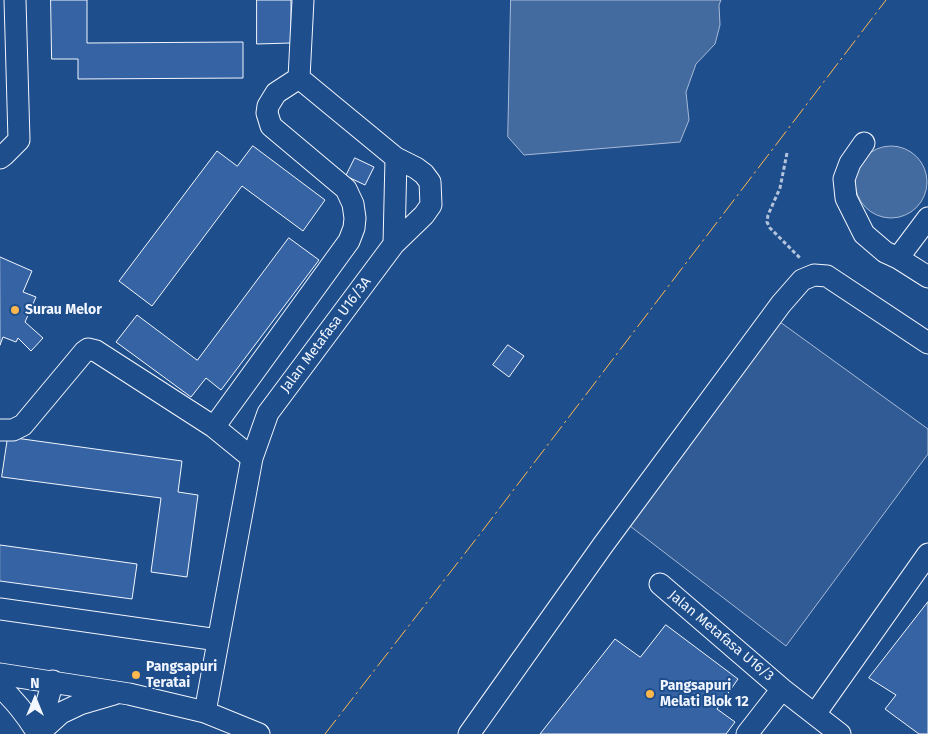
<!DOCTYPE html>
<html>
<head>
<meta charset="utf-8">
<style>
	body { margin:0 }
	#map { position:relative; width:928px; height:734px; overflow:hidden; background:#1f4e8c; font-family:"Fira Sans",sans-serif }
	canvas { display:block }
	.north { position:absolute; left:10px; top:674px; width:50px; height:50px; -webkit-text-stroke:4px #1f4e8c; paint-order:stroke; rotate:0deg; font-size:14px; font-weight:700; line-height:20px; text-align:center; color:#f2f6ff }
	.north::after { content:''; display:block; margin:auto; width:18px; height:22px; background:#f2f6ff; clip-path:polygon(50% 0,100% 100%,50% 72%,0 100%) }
</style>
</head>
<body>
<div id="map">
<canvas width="928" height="734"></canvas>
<div class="north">N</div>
</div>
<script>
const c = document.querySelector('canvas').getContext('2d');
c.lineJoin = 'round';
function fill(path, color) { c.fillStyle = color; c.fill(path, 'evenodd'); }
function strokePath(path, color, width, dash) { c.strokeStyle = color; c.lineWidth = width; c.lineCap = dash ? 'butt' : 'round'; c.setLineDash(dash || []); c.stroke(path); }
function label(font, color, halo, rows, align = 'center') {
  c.font = font + ' "Fira Sans",sans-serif'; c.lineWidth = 4; c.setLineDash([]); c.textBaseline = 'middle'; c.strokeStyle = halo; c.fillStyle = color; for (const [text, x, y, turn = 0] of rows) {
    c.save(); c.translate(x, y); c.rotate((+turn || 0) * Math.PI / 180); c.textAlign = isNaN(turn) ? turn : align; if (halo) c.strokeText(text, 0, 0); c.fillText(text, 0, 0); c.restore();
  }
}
const built = new Path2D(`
	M780 322 928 429V454L786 646 630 526Z`);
const water = new Path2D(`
	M511 0H721L719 5 720 25 715 44 696 64 686 92 689 120 680 142 524 155 508 137Z
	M855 182a36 36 0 1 1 72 0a36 36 0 1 1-72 0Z`);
const building = new Path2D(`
	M51 0H87V43L243 42V78L78 79V59H52Z
	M257 0H291V43L257 44Z
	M253 146 325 200 303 231 242 186 152 306 119 281 217 151 237 166Z
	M355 158 374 167 365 185 346 176Z
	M289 238 319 260 221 390 206 378 191 397 116 342 137 315 197 360Z
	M0 257 32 271 23 292 36 297 25 322 43 338 31 351 18 338 16 342 3 337 0 345Z
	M508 345 524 356 509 377 493 365Z
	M8 437 182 461 178 492 198 495 187 577 151 572 161 498 2 477Z
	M0 545 137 564 132 599 0 581Z
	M928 602V734H919L885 709 896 695 869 678Z
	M666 625 738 679 717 709 735 722 726 734H540L615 639 640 657Z`);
const path = new Path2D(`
	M787 153 780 188 768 215 767 222 770 228 801 259`);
const minor = new Path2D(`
	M864 143 850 163 844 179 846 198 864 234 885 252 898 258 928 277
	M0 158 4 155 19 140 15 0
	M394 244 424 215 431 205 430 182 424 174 416 168 396 158
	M898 258 928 218
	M214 427 349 241 354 228 355 218 353 204 346 189 271 126 267 113 268 106 276 93 299 78
	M0 430H13L23 425 84 352 88 349 96 351 214 427 252 458
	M660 584 782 689 840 734
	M0 609 218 640
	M0 674 129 694 205 712 259 734
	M0 687C16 701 27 716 38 734
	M205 712 252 458 268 413 394 244 396 158 299 78 303 0
	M815 714 928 554
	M38 734 61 713 80 704 114 694
	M38 734 53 681
	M469 734 603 545 781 304 802 280 814 275 827 276 928 343
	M747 734 782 689`);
const power = new Path2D(`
	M325 734 483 530 886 0`);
const markers = [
	[15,310,5,"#ffb74d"],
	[136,675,5,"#ffb74d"],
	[650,694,5,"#ffb74d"]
];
const poiNames = [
	["Surau Melor",25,310],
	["Pangsapuri",146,667],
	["Teratai",146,683],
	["Pangsapuri",660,686],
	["Melati Blok 12",660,702]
];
const streetNames = [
	["Jalan Metafasa U16/3A",326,335,-53],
	["Jalan Metafasa U16/3",721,636,40]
];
fill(built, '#305b95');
strokePath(built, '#a8bbd7', 1);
fill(water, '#446ba0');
strokePath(water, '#a8bbd7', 1);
fill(building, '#3563a3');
strokePath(building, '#f2f6ff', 1);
strokePath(minor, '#f2f6ff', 23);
strokePath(path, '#b3c4dc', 3, [4, 2.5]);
strokePath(minor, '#1f4e8c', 21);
strokePath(power, '#ffb74d', 1, [18, 4, 2.5, 4]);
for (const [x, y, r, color] of markers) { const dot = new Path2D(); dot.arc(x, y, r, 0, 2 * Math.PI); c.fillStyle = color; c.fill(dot); strokePath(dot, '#1f4e8c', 2); }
label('bold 14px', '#f2f6ff', '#1f4e8c', poiNames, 'left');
label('14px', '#f2f6ff', '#1f4e8c', streetNames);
</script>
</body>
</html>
